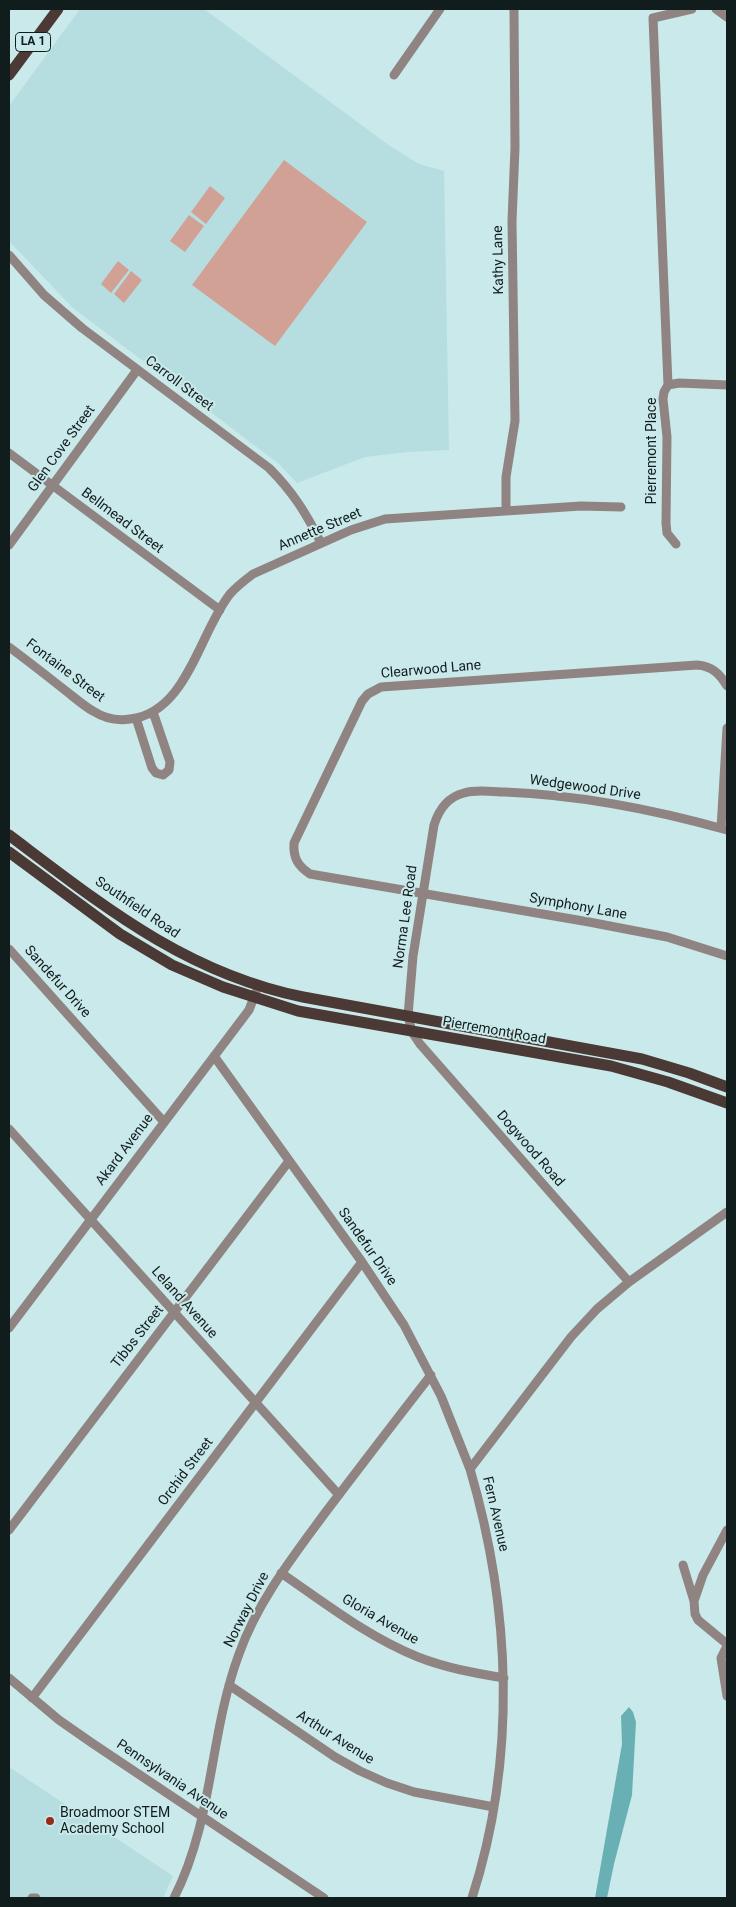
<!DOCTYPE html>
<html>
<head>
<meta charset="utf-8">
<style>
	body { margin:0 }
	#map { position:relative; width:736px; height:1907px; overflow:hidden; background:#cae9ea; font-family:Roboto,sans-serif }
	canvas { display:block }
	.frame { position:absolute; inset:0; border:10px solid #111c1d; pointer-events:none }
</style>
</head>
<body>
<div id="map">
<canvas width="736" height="1907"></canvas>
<div class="frame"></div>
</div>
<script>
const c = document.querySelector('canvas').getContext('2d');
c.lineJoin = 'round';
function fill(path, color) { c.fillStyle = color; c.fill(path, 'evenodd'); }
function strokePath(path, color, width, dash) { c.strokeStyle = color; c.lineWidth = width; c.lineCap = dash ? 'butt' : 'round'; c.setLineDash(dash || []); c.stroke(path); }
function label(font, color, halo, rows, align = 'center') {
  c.font = font + ' Roboto,sans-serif'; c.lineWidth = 4; c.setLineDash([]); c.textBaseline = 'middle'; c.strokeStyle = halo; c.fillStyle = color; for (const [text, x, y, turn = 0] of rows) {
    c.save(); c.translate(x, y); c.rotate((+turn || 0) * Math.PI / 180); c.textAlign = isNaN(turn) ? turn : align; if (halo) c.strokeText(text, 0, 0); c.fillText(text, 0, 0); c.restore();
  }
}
const built = new Path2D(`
	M80 9H204L390 146 419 164 444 171 449 450 407 452 365 457 297 483 279 464 73 308 9 241V106Z
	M9 1767 173 1876 163 1898H9Z`);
const green = new Path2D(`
	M284 160 367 222 275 346 192 285Z
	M210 186 225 198 206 224 191 212Z
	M189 215 204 226 185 252 170 241Z
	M118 261 129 270 111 293 101 284Z
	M131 271 142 280 124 303 114 294Z`);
const water = new Path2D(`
	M629 1707 633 1712 636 1722 632 1795 614 1864 607 1898H595L622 1744 621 1716Z`);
const minor = new Path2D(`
	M716 9 727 17
	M394 75 440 9
	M9 255 44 295 82 328 269 468C293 492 306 513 321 543
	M668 385 653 18 692 9
	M9 453 220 610
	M506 510V477L515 421 512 221 515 148 514 9
	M676 544 667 533 666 523 667 437 663 399 664 392 668 385 679 383 727 385
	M9 545 137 370
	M9 647C28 661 47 676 66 691 75 698 84 706 93 711 104 718 117 721 130 719 187 713 199 633 230 594 237 586 245 580 253 574L351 530 385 519 581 506 621 507
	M727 686C720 674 712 666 697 665L381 687 368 694 362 701 294 843C293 858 298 866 310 874L589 922 667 937 727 956
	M136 718 152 768 156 773 163 775 169 770 170 762 153 712
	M721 828 727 728
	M9 949 164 1122
	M214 1056 362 1262 404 1325 441 1396 470 1469
	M9 1129 339 1495
	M629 1282 420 1044 412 1032 408 1016 413 956 434 825C439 809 448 797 464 793 476 789 493 792 505 792 580 795 656 810 727 830
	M9 1328 249 1010 256 992
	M9 1530 289 1161
	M683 1565 694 1601 695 1614 698 1620 727 1644
	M281 1573C325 1603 368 1637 418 1657 446 1668 474 1673 504 1678
	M694 1601 703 1575 727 1530
	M727 1646 721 1658 727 1696
	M9 1678 59 1720 92 1743 324 1898
	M229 1685 335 1757 360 1771 387 1783 414 1792 494 1807
	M32 1698 362 1262
	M32 1898H36
	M174 1898C214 1819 209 1735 239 1654 258 1601 292 1558 325 1513 360 1467 395 1421 431 1375
	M472 1898C517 1758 511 1609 470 1469L571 1337 597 1309 629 1282 727 1212`);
const major = new Path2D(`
	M9 75 58 9
	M9 835C102 905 185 973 303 997L642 1059 689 1073 727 1087
	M9 852 120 934 172 965 223 987 298 1011 611 1066 668 1082 727 1103`);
const markers = [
	[50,1821,5,"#952c18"]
];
const shields = [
	[33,42,35]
];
const shieldNames = [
	["LA 1",33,42]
];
const streetNames = [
	["Kathy Lane",499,260,-91],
	["Carroll Street",179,384,37],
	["Glen Cove Street",62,449,-54],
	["Pierremont Place",652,451,-90],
	["Bellmead Street",122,521,37],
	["Annette Street",320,530,-23],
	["Clearwood Lane",431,670,-5],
	["Fontaine Street",65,671,37],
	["Wedgewood Drive",585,788,8],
	["Symphony Lane",578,907,10],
	["Southfield Road",137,908,34],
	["Norma Lee Road",406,917,-82],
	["Sandefur Drive",57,982,48],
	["Pierremont Road",494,1031,10],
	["Dogwood Road",530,1149,49],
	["Akard Avenue",125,1150,-53],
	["Sandefur Drive",367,1247,55],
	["Leland Avenue",184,1303,48],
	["Tibbs Street",138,1337,-52],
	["Orchid Street",186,1472,-53],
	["Fern Avenue",495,1514,77],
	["Norway Drive",247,1610,-63],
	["Gloria Avenue",380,1620,30],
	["Arthur Avenue",335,1738,32],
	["Pennsylvania Avenue",172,1780,34]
];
const poiNames = [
	["Broadmoor STEM",60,1813],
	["Academy School",60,1829]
];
fill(built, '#b6dee0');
fill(green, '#d2a196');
fill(water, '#68b0b4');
strokePath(minor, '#8f8481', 9);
strokePath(major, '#4b3935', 11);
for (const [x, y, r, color] of markers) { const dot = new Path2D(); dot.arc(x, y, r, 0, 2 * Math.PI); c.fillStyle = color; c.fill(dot); strokePath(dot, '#cae9ea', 2); }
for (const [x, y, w] of shields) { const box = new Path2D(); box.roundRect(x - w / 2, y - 9.5, w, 19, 4); c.fillStyle = '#cae9ea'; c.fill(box); strokePath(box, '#111c1d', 1); }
label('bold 12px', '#111c1d', null, shieldNames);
label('14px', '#111c1d', '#cae9ea', streetNames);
label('14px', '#111c1d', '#cae9ea', poiNames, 'left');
</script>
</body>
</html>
